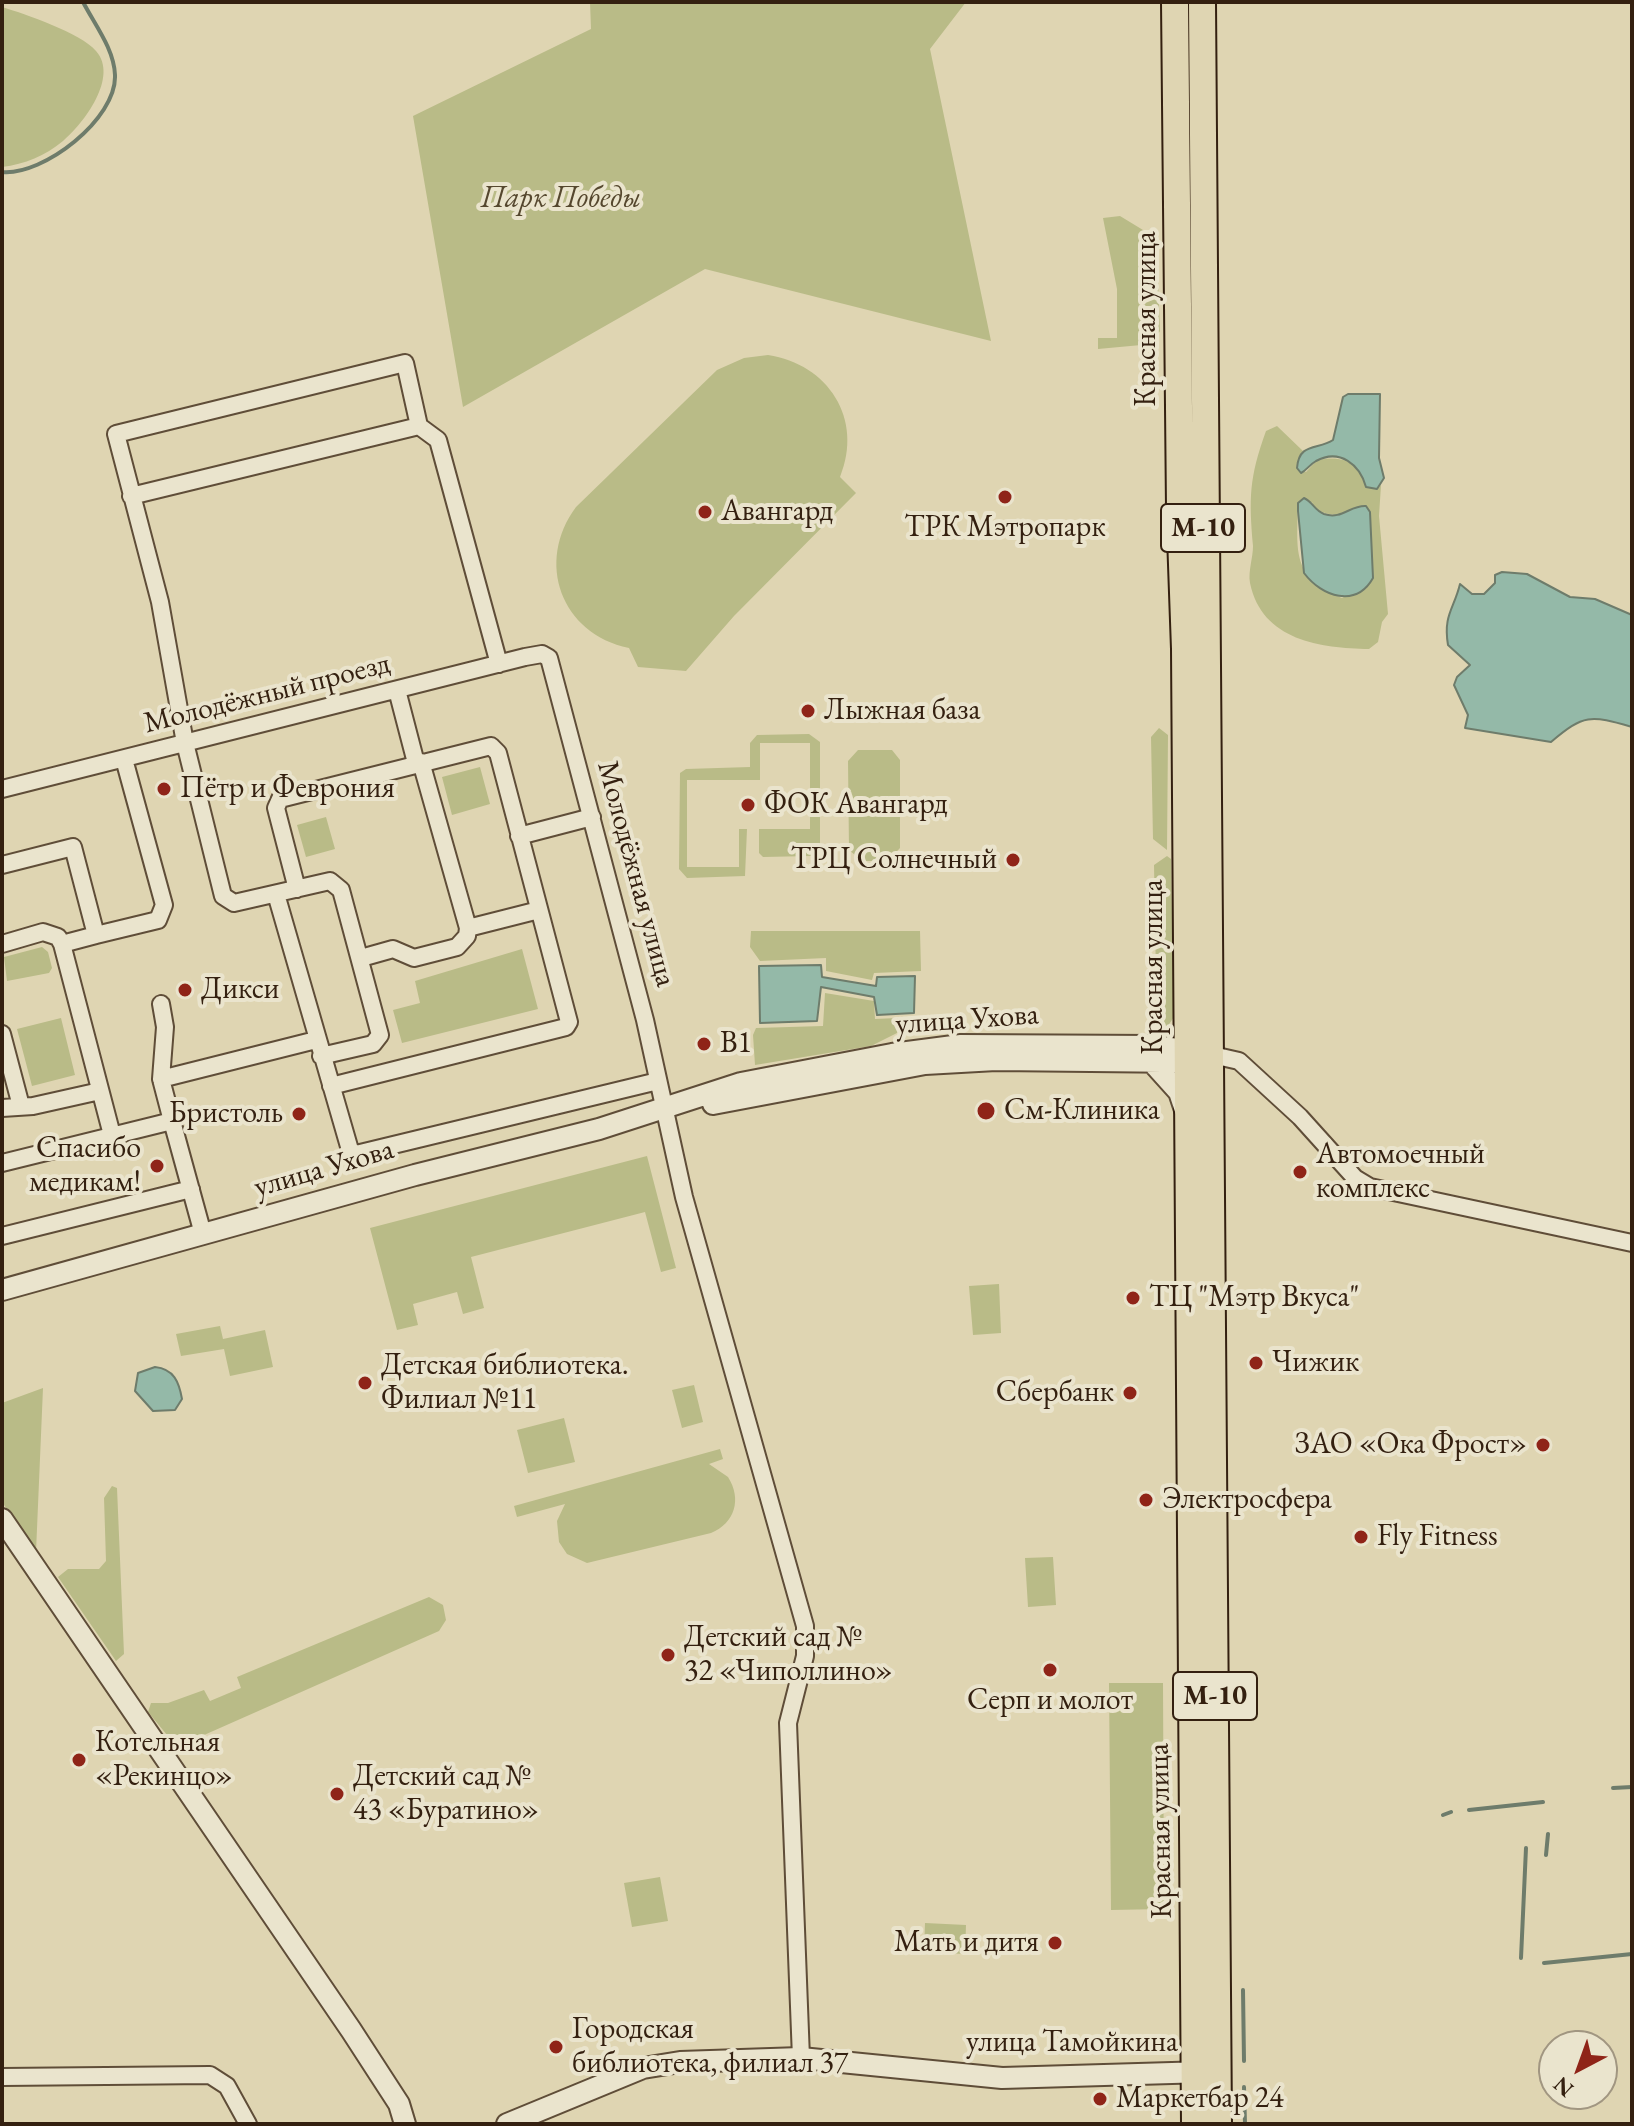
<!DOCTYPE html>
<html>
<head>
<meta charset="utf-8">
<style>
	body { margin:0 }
	#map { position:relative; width:1634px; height:2126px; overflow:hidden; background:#dfd5b2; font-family:"EB Garamond",serif }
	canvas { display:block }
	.frame { position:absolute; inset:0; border:4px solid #342010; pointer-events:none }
	.north { position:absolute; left:1538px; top:2030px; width:80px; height:80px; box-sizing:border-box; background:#eae4cd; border:2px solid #a19681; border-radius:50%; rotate:221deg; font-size:22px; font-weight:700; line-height:32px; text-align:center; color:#342010 }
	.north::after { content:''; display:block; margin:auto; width:28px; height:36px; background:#8f2418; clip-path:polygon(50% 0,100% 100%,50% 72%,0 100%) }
</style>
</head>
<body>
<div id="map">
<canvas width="1634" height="2126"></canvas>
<div class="frame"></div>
<div class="north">N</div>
</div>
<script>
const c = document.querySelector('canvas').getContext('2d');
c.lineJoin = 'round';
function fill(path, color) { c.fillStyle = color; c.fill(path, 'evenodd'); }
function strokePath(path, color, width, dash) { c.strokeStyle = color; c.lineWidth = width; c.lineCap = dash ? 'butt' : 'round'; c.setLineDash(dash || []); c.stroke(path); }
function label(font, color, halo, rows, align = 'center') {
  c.font = font + ' "EB Garamond",serif'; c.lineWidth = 8; c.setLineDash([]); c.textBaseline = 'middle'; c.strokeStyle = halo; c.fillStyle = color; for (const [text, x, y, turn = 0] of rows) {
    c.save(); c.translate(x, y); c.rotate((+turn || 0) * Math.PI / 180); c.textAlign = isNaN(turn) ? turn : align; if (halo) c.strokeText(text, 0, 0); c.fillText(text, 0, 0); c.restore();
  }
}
const green = new Path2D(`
	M590 2H966L930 49 991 341 705 269 463 407 413 116 591 29Z
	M2 7C25 14 81 33 96 51 119 77 84 123 63 141 45 156 25 164 2 167Z
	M1120 216 1143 230 1157 254 1160 331 1152 344 1098 349V338H1117V289L1103 218Z
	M768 355C828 364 864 419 840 477L856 493 734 616 686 671 638 667 629 648C561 634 535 562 576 507L717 370 744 358Z
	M1277 426 1303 451 1297 468 1306 472 1317 460C1343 455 1358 461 1366 487L1377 489 1381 485 1379 516 1388 614 1382 622 1378 642 1369 649C1321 648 1262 641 1250 583 1248 571 1253 558 1253 546 1249 498 1249 478 1266 431ZM1312 502 1314 508C1334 521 1349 510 1370 512L1373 578 1342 598C1291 578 1297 551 1298 503Z
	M1159 728 1168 735 1167 850 1153 839 1151 737Z
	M757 735 809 734 820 742V849L811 856 763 857 759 853V829H810V743H760V780H687V867H739V829H747L745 876 687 878 679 869 680 773 686 769 750 767V743Z
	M858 750H892L900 760V848L888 861H862L849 850 848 761Z
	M480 767 490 804 452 815 442 777Z
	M326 817 335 849 306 857 297 825Z
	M1167 856 1171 859 1174 1017 1165 1030 1157 1034 1154 865Z
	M751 931H920L921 971 874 973 872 980 826 971V958L760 961 750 947Z
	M42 947 48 952 52 968 49 973 7 981 4 957Z
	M522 949 538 1009 402 1043 393 1010 420 1003 415 981Z
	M825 993 874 1001 875 1019 919 1017 923 1026 899 1027 897 1033 871 1046 755 1065 753 1035 756 1028 823 1026Z
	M61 1018 75 1075 32 1086 17 1029Z
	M647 1156 676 1268 661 1272 645 1212 471 1257 484 1308 463 1314 457 1292 413 1304 418 1325 397 1330 370 1228Z
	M999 1284 1001 1333 973 1335 969 1286Z
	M220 1326 223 1339 265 1330 273 1367 230 1376 224 1349 181 1356 176 1334Z
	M694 1385 703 1422 682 1428 672 1390Z
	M43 1388 36 1552 2 1502V1403Z
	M564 1418 575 1462 528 1473 517 1430Z
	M720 1449 723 1459 709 1464 728 1477C742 1499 735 1523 711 1533L587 1563 567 1554 559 1542 557 1521 565 1504 517 1517 514 1506Z
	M112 1486 117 1488 124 1654 116 1661 58 1577 68 1569H99L106 1561 104 1498Z
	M1053 1557 1056 1605 1028 1607 1025 1558Z
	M429 1597 443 1605 446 1620 439 1631 177 1747 148 1712 151 1703H168L204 1690 210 1701 241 1688 237 1677Z
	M1109 1683H1163L1164 1909 1111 1910Z
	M660 1877 668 1921 632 1927 624 1883Z
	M925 1923 966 1925 965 1954 924 1952Z`);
const water = new Path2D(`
	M1348 394H1380L1379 458 1384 478 1377 489 1366 487C1360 465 1340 448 1316 461 1309 465 1307 470 1301 473L1297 468C1299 442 1318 450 1333 440L1343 397Z
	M1304 498C1313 502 1314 510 1324 514 1342 520 1350 505 1366 506L1370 512 1373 578C1356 608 1322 597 1304 573L1298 511V503Z
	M1502 572 1527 574 1570 597 1595 599 1632 615V727C1590 715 1584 714 1551 742L1465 728 1468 715 1454 685 1457 677 1470 665 1448 645C1443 615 1454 609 1460 584L1472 594H1484L1495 583V575Z
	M821 965 822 977 876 986 877 977 915 976 914 1013 877 1015 874 997 821 987 817 1021 760 1023 759 966Z
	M155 1367C174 1369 179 1382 182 1399L175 1410 153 1411 135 1391 138 1373Z`);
const stream = new Path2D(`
	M2 172C43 176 117 119 115 75 114 49 95 25 83 2
	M1613 1788 1632 1787
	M1469 1810 1543 1802
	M1443 1815 1451 1812
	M1546 1855 1548 1834
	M1521 1958 1526 1848
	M1544 1963 1632 1954
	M1243 1990 1244 2061
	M1244 2087 1245 2124`);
const minor = new Path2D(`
	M419 426 438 440 499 664
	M131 496 419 426 405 363 116 434 160 602 185 743 223 896 234 903 330 881 341 890 380 1035 373 1044 321 1056
	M397 690 416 763
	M421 762 468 928
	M2 789 525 657 542 654 549 658 645 1020 684 1197 805 1626V1656L788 1723 801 2058
	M519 836 592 817
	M2 865 73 847 96 935 158 920 164 905 124 759
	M297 889 276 808 280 799 491 746 498 753 569 1022 566 1027 331 1086
	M276 894 350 1150 356 1154 658 1081
	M96 935 62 944 112 1135
	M2 944 43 932 58 937 62 944
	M361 958 393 949 414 958 457 947 467 936 468 928 539 910
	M161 1004 165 1027 161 1079
	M2 1034 21 1106
	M1208 1054 1239 1061 1300 1117 1355 1178 1370 1187 1632 1243
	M2 1108 33 1106 100 1091
	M172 1121 161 1079 316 1040
	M2 1163 172 1121 203 1234
	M2 1236 191 1189
	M2 2077 210 2075 227 2086 248 2124`);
const tertiary = new Path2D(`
	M1152 1062 1179 1092 1185 1110
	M713 1104 925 1064 996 1060 1186 1062 1200 1056
	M2 1290 415 1175 599 1129 741 1083 892 1054 961 1045 1155 1046 1200 1052
	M2 1519 351 2030 399 2104 405 2124
	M507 2124 643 2068 680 2062 801 2058 1002 2078 1206 2072`);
const trunk = new Path2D(`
	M1175 2 1180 508 1185 649 1195 2124
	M1202 2 1218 2124`);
const markers = [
	[1005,497,8,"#8f2418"],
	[705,512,8,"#8f2418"],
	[808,711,8,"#8f2418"],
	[164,789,8,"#8f2418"],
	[748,805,8,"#8f2418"],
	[1013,860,8,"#8f2418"],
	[185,990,8,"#8f2418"],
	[704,1044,8,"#8f2418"],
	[986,1111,10,"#8f2418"],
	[299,1114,8,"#8f2418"],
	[157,1166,8,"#8f2418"],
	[1300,1172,8,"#8f2418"],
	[1133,1298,8,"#8f2418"],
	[1256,1363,8,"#8f2418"],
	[365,1383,8,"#8f2418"],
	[1130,1393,8,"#8f2418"],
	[1543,1445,8,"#8f2418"],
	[1146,1500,8,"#8f2418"],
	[1361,1537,8,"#8f2418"],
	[668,1655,8,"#8f2418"],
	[1050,1670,8,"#8f2418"],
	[79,1760,8,"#8f2418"],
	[337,1794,8,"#8f2418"],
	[1055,1943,8,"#8f2418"],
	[556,2047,8,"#8f2418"],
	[1100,2099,8,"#8f2418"]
];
const shields = [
	[1203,528,84],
	[1215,1696,84]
];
const shieldNames = [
	["М-10",1203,528],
	["М-10",1215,1696]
];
const parkNames = [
	["Парк Победы",561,199]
];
const streetNames = [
	["Красная улица",1147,319,-90],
	["Молодёжный проезд",267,694,-14],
	["Молодёжная улица",636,874,75],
	["Красная улица",1154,967,-90],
	["улица Ухова",967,1020,-4],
	["улица Ухова",324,1169,-16],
	["Красная улица",1161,1831,-91],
	["улица Тамойкина",1072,2043]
];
const poiNames = [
	["Авангард",721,512],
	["ТРК Мэтропарк",1005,528,"center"],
	["Лыжная база",824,711],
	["Пётр и Феврония",180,789],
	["ФОК Авангард",764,805],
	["ТРЦ Солнечный",997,860,"right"],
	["Дикси",201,990],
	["В1",720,1044],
	["См-Клиника",1004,1111],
	["Бристоль",283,1114,"right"],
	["Спасибо",141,1149,"right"],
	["медикам!",141,1183,"right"],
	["Автомоечный",1316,1155],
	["комплекс",1316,1189],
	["ТЦ \"Мэтр Вкуса\"",1149,1298],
	["Чижик",1272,1363],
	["Детская библиотека.",381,1366],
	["Филиал №11",381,1400],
	["Сбербанк",1114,1393,"right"],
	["ЗАО «Ока Фрост»",1527,1445,"right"],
	["Электросфера",1162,1500],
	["Fly Fitness",1377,1537],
	["Детский сад №",684,1638],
	["32 «Чиполлино»",684,1672],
	["Серп и молот",1050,1701,"center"],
	["Котельная",95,1743],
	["«Рекинцо»",95,1777],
	["Детский сад №",353,1777],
	["43 «Буратино»",353,1811],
	["Мать и дитя",1039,1943,"right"],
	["Городская",572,2030],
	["библиотека, филиал 37",572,2064],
	["Маркетбар 24",1116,2099]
];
fill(green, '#b9bb87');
fill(water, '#94b9a8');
strokePath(water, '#6e7c6b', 2);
strokePath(stream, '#6e7c6b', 4);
strokePath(minor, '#5f4d38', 20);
strokePath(tertiary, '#5f4d38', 24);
strokePath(trunk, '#342010', 30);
strokePath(minor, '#eae4cd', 16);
strokePath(tertiary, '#eae4cd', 20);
strokePath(trunk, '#dfd5b2', 26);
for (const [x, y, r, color] of markers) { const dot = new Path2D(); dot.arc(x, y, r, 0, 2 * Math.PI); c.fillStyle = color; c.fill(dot); strokePath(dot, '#eae4cd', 3); }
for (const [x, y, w] of shields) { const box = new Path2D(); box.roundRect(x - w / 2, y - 24, w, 48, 6); c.fillStyle = '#eae4cd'; c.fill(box); strokePath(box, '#342010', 2); }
label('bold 28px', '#342010', null, shieldNames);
label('italic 30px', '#55472e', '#eae4cd', parkNames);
label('30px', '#342010', '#eae4cd', streetNames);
label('30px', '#342010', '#eae4cd', poiNames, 'left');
</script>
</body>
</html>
